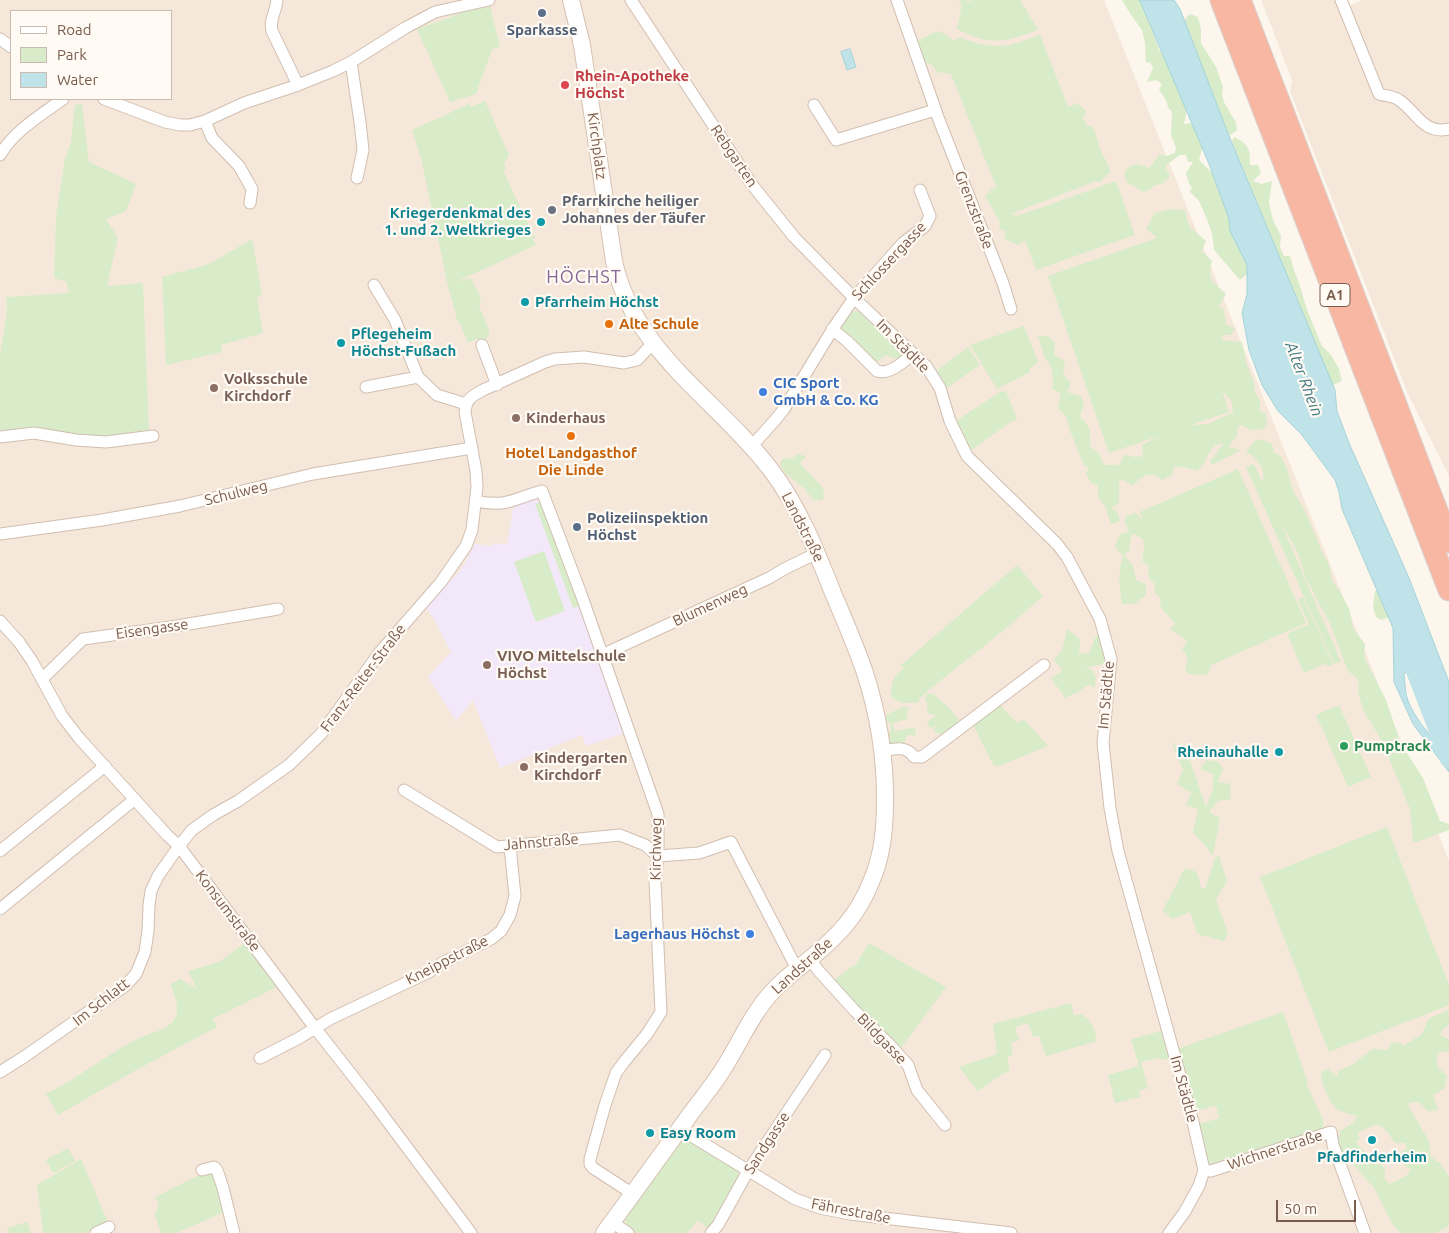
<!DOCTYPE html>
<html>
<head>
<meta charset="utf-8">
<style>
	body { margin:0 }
	#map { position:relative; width:1449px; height:1233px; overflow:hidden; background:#fdf6ec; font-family:Ubuntu,sans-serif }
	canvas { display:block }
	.legend { position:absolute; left:10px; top:10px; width:162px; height:90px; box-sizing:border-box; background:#fffaf3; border:1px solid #cabbb1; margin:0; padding:6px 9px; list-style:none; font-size:15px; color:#7a5c4d }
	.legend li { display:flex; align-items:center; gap:10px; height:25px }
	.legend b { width:25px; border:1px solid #cabbb1 }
	.scale { position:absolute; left:1276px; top:1200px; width:80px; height:22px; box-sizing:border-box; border:2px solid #7a5c4d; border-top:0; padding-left:6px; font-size:15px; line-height:18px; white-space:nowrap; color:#7a5c4d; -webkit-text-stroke:4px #fffaf3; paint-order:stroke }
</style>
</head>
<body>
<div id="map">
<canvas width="1449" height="1233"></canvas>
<ul class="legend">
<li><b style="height:6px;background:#fff"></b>Road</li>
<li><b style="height:14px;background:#d8ecc9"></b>Park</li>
<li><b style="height:14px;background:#bfe3e8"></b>Water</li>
</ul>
<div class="scale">50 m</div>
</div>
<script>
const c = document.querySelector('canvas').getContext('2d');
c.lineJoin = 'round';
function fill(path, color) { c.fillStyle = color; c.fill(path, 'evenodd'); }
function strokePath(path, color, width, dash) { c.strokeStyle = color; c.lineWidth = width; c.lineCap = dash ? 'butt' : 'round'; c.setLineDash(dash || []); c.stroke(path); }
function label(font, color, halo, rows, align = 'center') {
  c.font = font + ' Ubuntu,sans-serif'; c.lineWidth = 4.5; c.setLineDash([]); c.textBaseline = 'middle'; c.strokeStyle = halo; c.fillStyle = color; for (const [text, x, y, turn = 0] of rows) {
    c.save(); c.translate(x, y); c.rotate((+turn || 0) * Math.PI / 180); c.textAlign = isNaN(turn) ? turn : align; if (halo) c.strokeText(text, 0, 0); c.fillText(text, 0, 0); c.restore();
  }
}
const residential = new Path2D(`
	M0 0H1104L1449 861V1233H0ZM11 11H171V99H11Z
	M1261 0H1341L1344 8 1362 0H1449V476L1408 394 1290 91 1292 80Z`);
const education = new Path2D(`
	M537 498 540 499 627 732 586 746 582 735 500 768 473 700 456 721 428 677 451 652 435 621 426 607 461 570 475 544 491 546 495 543 507 545 514 504Z`);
const green = new Path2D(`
	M960 0H968L965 2 974 0H1020L1038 30C1005 42 990 46 957 29L962 4H959Z
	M1122 0H1141L1160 52 1168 56 1188 104 1184 124 1193 123 1203 146 1199 160 1215 176 1248 263 1247 274 1240 280 1214 250 1212 233 1208 222 1199 201 1190 192 1192 187 1189 184 1186 173 1193 162H1188L1186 155H1180L1165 166 1170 176 1164 183 1152 186 1150 190 1143 192 1126 181 1124 174 1128 167 1138 164 1149 168 1160 154 1166 156 1175 153 1176 148 1171 135 1172 112 1168 107 1166 100 1159 90 1162 84 1156 80 1147 82 1153 68 1150 62 1146 63 1145 43 1142 30 1131 15Z
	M490 6 500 47 492 49 476 94 450 102 417 29 467 11Z
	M1190 14 1198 17 1201 29V43L1216 67 1223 87 1222 94 1224 102 1236 123 1237 130 1229 136 1184 20Z
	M937 31 943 33 954 41 959 37C975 43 992 48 1010 45 1020 43 1030 38 1040 35L1068 107 1077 103 1087 112 1083 117 1087 126H1092C1097 134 1097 141 1100 149 1104 157 1108 163 1110 172L1100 182 1096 181 1011 214 1017 216 1116 181 1135 235 1036 270 1025 240 1018 245 1004 239 1006 232 999 228 1000 222C995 213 991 205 985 197L992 188 997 189 951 74 937 72 931 64 922 62 913 43Z
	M485 101 509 155 504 164 506 170 503 171 535 238 533 239 536 245 456 282 471 278 481 298 479 306 489 330V335L486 339 479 342 477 339 468 343 460 323H458L448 286 421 158 412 130 469 104 471 107Z
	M82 104 89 162 136 184 126 211 106 219 118 238 107 286 143 283 149 431 84 438 0 432V355L7 311 6 297 69 293 67 282 54 278 56 216 65 159 71 142 75 105Z
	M1234 137C1250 145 1250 149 1250 165H1258L1261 173 1253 181 1262 184 1272 181 1269 203 1273 220 1281 236 1280 247 1284 256H1290L1295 273 1299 283 1307 310 1322 346 1331 355 1339 369 1342 381 1329 387 1302 311 1232 142Z
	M1171 209 1185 210 1189 226 1206 241 1202 251 1212 261 1210 269 1211 280 1226 294 1219 307 1224 310 1226 325 1235 328 1231 335H1224L1221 340 1242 342 1247 365 1254 382 1255 393 1260 400V412L1266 414 1267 424 1263 429 1250 430 1242 425 1237 428 1238 435 1228 447 1241 450 1212 465 1210 461 1224 443 1214 445C1207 455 1206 463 1197 471L1186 468 1174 466 1173 474 1163 480C1148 471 1145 474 1132 486L1124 480 1119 481V503L1111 508 1117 511 1120 521 1111 525 1106 508 1098 496V486L1091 483 1086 474 1089 469 1084 465 1070 431 1067 418 1058 408 1061 394 1052 388 1053 379 1051 367 1045 358 1038 336H1048L1055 342 1054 354 1065 362 1063 373 1071 383 1067 392 1081 396 1084 403 1080 416 1090 429V446L1099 454 1104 465H1118L1125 455 1135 457 1143 456 1142 445 1159 436 1109 453 1048 276 1157 238 1146 229 1155 213ZM1222 390 1232 402 1233 412 1208 424 1191 425 1229 412Z
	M252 239 262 293 257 299 263 333 221 345 222 352 166 365 162 277 209 264Z
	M856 311 859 312 901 351 904 355 902 358 897 359 886 355 875 363 839 328 848 314Z
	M1024 326 1038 362 1029 369 1030 372 997 389 970 345Z
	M968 347 980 365 945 389 941 378 935 372Z
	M1006 391 1017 419 1012 421 970 451 956 421 1000 392Z
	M1257 439 1272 443 1274 453 1281 456 1287 469 1293 491 1306 513 1322 552 1329 565 1332 581 1341 593 1350 611 1353 628 1365 644 1364 657 1386 700 1401 744 1423 778 1440 821 1449 824V830L1413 843 1410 809 1382 741 1363 710 1358 692 1359 680 1348 671 1330 624 1305 576 1298 553 1281 524 1341 661 1334 664 1246 467 1254 464 1262 482C1267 466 1257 460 1246 451Z
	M796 454 806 456 800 463C808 473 817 480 824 490L823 500H813L805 489 785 473 780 464 782 459 793 458Z
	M1238 469 1306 623 1209 666 1211 668 1206 675 1188 674 1185 667 1188 659 1182 648 1188 641 1170 629 1175 624 1160 606 1161 598 1154 592 1155 584 1148 577 1149 566 1142 561 1144 548 1143 539 1132 533 1130 542 1129 552 1124 554 1133 566 1136 580 1146 584V595L1134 604H1122C1120 589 1117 572 1123 557L1115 546 1120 534 1129 532 1124 520 1128 515 1136 513 1143 520 1140 512Z
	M541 502 579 606 573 608 535 504Z
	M544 551 565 611 536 622 514 562Z
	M1017 565 1043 596 1003 631 930 689 920 698 918 703C907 703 898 704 891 696 892 682 892 677 904 668L900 666Z
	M1386 587 1398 614 1381 620 1376 617 1373 607 1375 591Z
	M1303 597 1333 664 1328 666 1326 663 1304 673 1287 634 1309 624 1298 600Z
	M1067 629 1080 639 1079 654 1090 652 1094 640 1098 634 1104 653V664L1083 668 1092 669 1096 678 1094 688 1089 684 1080 691 1064 698 1063 694 1051 679 1063 670 1054 660 1062 651Z
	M927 693 935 695 951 710 961 723 945 737 933 731 938 726 930 728 927 722 936 715 929 714 926 706 928 704 925 700Z
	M1000 705 1017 723 1024 719 1048 746 999 766H994L973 725Z
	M1339 705 1371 777 1348 787 1316 715Z
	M903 707H908L907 719 893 723 895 731 910 728 916 729 915 736 907 735 903 746 889 745 887 734 891 731V723L885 722 884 718 886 715Z
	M1171 741 1191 763 1206 807 1213 789V774L1200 769 1206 760 1219 762 1223 769 1218 782 1230 784 1231 799 1218 801 1209 812 1220 818 1213 855 1193 832 1198 809 1186 805 1191 793 1177 784 1183 770Z
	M1387 827 1449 985V1005L1329 1052 1260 877Z
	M1219 856 1227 881 1216 900 1228 934 1224 941 1200 935 1197 933 1190 912 1172 919 1163 910 1185 868 1197 872 1201 888 1205 889 1215 858Z
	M246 942 279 986 213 1019 217 1027 138 1069 58 1115 46 1094C79 1078 107 1054 139 1038 149 1033 166 1031 173 1021 182 1010 174 996 171 984L180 979 197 989 188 971 219 962Z
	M869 943 946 987 900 1049 867 1017 834 980 856 964Z
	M1071 1003 1074 1016 1081 1014C1093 1022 1094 1027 1097 1041L1046 1056 1039 1036 1033 1037 1028 1023 1015 1027 1019 1040 1011 1043 1013 1055 1007 1057 1010 1071 1004 1073 978 1091 959 1067 997 1054 993 1024Z
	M1449 1010V1025L1443 1029 1440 1035 1449 1039V1053L1442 1051 1437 1054V1066L1447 1076 1444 1089 1433 1095 1438 1109 1429 1112 1420 1103 1411 1102 1408 1105 1429 1141 1431 1157 1440 1163 1449 1177V1226L1436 1233H1400L1393 1225 1374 1188 1352 1163H1342L1334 1141 1340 1135V1131L1354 1122 1357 1116C1350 1114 1342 1113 1337 1109 1330 1105 1320 1080 1321 1072L1328 1069 1337 1077 1339 1070 1352 1065 1372 1049 1388 1050 1390 1044 1399 1042 1403 1046 1422 1034 1428 1019ZM1377 1124 1385 1129 1395 1143H1405L1407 1148 1402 1151 1400 1157 1405 1165 1411 1170 1406 1176 1390 1184 1385 1179C1388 1156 1363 1159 1356 1141L1360 1139 1357 1133Z
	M1283 1012 1307 1080V1085L1323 1120C1324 1127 1323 1128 1317 1131L1210 1164 1207 1162 1197 1125 1219 1118 1216 1106 1194 1111 1177 1049Z
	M1161 1031 1169 1059 1162 1060 1160 1058 1141 1062 1148 1088 1139 1091 1140 1097 1115 1103 1108 1075 1139 1066 1131 1039Z
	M683 1139 689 1140 738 1170 739 1179 709 1230 698 1220 687 1233H636L626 1224 624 1219 678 1143Z
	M68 1148 75 1161 53 1173 46 1160Z
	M81 1159 108 1222 85 1233H43L37 1185Z
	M208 1171H212L224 1209 222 1213 176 1233H161L155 1215 159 1204 155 1197Z
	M27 1222 31 1233H9L7 1228Z`);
const water = new Path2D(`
	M1140 0H1174L1180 9 1229 136 1335 390 1337 411 1349 443 1409 578 1449 682V772L1413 724 1394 682 1393 628 1342 509 1339 492 1335 480 1302 435 1278 411 1262 385 1249 350 1242 313 1247 294V265L1230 231 1229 219 1209 164ZM1409 671 1430 700 1432 705 1430 713 1444 744 1441 746C1428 734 1415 718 1408 701 1405 693 1405 683 1404 674Z
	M850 49 856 67 847 70 841 52Z`);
const river = new Path2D(`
	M1414 667 1449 758`);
const minor = new Path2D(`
	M277 0C276 13 269 19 272 31L298 85
	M631 0 753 186 794 237 854 298 926 366 940 388 950 421 967 456 1057 544 1067 557 1100 619 1111 659 1103 743 1110 808 1118 851 1193 1122 1204 1170 1199 1186 1184 1213 1169 1233
	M897 0 939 120 1003 283 1011 309
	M1341 0 1379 94C1385 96 1394 96 1399 100 1416 111 1423 135 1449 129
	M0 39 11 47
	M351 62 360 122 363 150 357 178
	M104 99 165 122 180 125H190L205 121 244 103 298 85 333 71 351 62 405 28 435 12 489 0
	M814 105 836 140 935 110
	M205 121 212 138 239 166 252 189 250 203
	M0 155C14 131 41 115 63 99
	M374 285 395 320 418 377 437 395 466 404
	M832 329 847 341 877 371C890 375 903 362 913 354
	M482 345 497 385
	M366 387 418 377
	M0 437 34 433 76 440 106 442 153 436
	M751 447 776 419 784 409 834 327 854 298 903 243 925 226 930 216 920 190
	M476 501C507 508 515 498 542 491L581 594 658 814V856L655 881 661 1012 647 1034 624 1062 616 1073 605 1105 590 1159V1164L593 1168 633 1194
	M0 534 102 520 180 506 313 474 472 448
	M0 621 19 642 32 661 62 716 79 738 167 835 179 846 315 1028 370 1098 471 1233
	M602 655 769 578 786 568 817 553
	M42 679 83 639 171 627 278 609
	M882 751C894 749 906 745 914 757H922L1044 665
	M404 790 497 847 620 835 645 845 658 856
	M0 851 105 766
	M658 856 699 853 731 842 797 969
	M0 909 135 799
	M811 959 817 969 854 1010 890 1045 908 1065 917 1090 945 1125
	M260 1058 299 1038 330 1019 429 972 442 963 491 939 501 931 510 915 515 896 510 846
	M0 1072 24 1057 125 986 136 974 145 952 148 931 149 905 151 891 158 876 179 846 192 830 213 815 238 801 289 765 321 734 380 652 441 582 466 546 472 530 477 487 476 471 465 412C466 399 472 396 483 390L545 362 555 359 584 357 624 363 637 360 653 343
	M680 1129 795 1199 820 1208 850 1214 1011 1233
	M202 1170 214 1167 217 1170 223 1188 234 1233
	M1204 1170 1211 1171 1331 1132 1333 1145 1365 1233
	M612 1222 628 1233
	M96 1233 109 1227
	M711 1233 718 1225 748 1171 825 1055`);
const secondary = new Path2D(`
	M571 0 582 45 614 261C633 352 718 400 771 470 799 507 816 550 833 593 844 619 856 646 865 673 878 713 885 755 885 798 885 827 883 855 871 882 858 915 838 936 811 958 798 969 783 979 772 992 750 1016 738 1047 720 1074 710 1089 699 1102 689 1116 661 1155 633 1194 604 1233`);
const motorway = new Path2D(`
	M1221 0 1449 590
	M1240 0 1449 542`);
const markers = [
	[542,13,5,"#5c6f8a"],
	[565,85,5,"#e0444e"],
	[552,210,5,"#6b7280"],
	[541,222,5,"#0f9aa8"],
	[525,302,5,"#0f9aa8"],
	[609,324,5,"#e8710a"],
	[341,343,5,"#0f9aa8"],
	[214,388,5,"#8d6e63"],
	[763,392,5,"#3f7fe0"],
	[516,418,5,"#8d6e63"],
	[571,436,5,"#e8710a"],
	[577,527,5,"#5c6f8a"],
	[487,665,5,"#8d6e63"],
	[1344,746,5,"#2e9e5b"],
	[1279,752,5,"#0f9aa8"],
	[524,767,5,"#8d6e63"],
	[750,934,5,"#3f7fe0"],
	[650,1133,5,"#0f9aa8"],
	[1372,1140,5,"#0f9aa8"]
];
const shields = [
	[1335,295,30]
];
const shieldNames = [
	["A1",1335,295]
];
const serviceNames = [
	["Sparkasse",542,30],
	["Polizeiinspektion",587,518,"left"],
	["Höchst",587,535,"left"]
];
const healthNames = [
	["Rhein-Apotheke",575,76],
	["Höchst",575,93]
];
const streetNames = [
	["Kirchplatz",597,146,82],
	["Rebgarten",734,156,56],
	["Grenzstraße",974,210,69],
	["Schlossergasse",889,261,-47],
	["Im Städtle",903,346,45],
	["Schulweg",236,493,-14],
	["Landstraße",803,527,63],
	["Blumenweg",710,605,-25],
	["Eisengasse",152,629,-8],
	["Franz-Reiter-Straße",363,678,-53],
	["Im Städtle",1106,695,-85],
	["Jahnstraße",541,842,-5],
	["Kirchweg",656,849,-89],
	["Konsumstraße",228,911,53],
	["Kneippstraße",447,960,-27],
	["Landstraße",802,966,-42],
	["Im Schlatt",101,1002,-38],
	["Bildgasse",882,1039,46],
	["Im Städtle",1184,1089,75],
	["Sandgasse",767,1143,-57],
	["Wichnerstraße",1275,1150,-18],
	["Fährestraße",851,1211,11]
];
const worshipNames = [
	["Pfarrkirche heiliger",562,201],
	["Johannes der Täufer",562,218]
];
const cultureNames = [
	["Kriegerdenkmal des",531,213,"right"],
	["1. und 2. Weltkrieges",531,230,"right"],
	["Pfarrheim Höchst",535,302],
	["Pflegeheim",351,334],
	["Höchst-Fußach",351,351],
	["Rheinauhalle",1269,752,"right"],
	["Easy Room",660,1133],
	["Pfadfinderheim",1372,1157,"center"]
];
const foodNames = [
	["Alte Schule",619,324],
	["Hotel Landgasthof",571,453,"center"],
	["Die Linde",571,470,"center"]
];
const educationNames = [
	["Volksschule",224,379],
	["Kirchdorf",224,396],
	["Kinderhaus",526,418],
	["VIVO Mittelschule",497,656],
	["Höchst",497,673],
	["Kindergarten",534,758],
	["Kirchdorf",534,775]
];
const shopNames = [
	["CIC Sport",773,383],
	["GmbH & Co. KG",773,400],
	["Lagerhaus Höchst",740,934,"right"]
];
const leisureNames = [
	["Pumptrack",1354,746]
];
const waterNames = [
	["Alter Rhein",1304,379,69]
];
const quarterNames = [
	["HÖCHST",584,277]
];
fill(residential, '#f5e8da');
fill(education, '#f3e8fa');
fill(green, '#d8ecc9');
fill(water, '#bfe3e8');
strokePath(water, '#a5d3da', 1);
strokePath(river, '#bfe3e8', 19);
strokePath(minor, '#d1beb0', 13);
strokePath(secondary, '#d6c0b0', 18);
strokePath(motorway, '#dad1cd', 23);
strokePath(minor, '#fff', 11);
strokePath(secondary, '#fff', 16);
strokePath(motorway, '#f7b7a3', 21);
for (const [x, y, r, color] of markers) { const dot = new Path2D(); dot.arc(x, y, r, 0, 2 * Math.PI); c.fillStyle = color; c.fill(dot); strokePath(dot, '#fffaf3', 2); }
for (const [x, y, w] of shields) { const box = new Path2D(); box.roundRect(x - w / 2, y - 11.5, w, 23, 4); c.fillStyle = '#fffaf3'; c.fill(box); strokePath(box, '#7a5c4d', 1); }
label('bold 14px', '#7a5c4d', null, shieldNames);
label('bold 15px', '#4e5e75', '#fffaf3', serviceNames);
label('bold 15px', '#be3a42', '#fffaf3', healthNames, 'left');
label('15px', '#7a5c4d', '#fffaf3', streetNames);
label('bold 15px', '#5b616d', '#fffaf3', worshipNames, 'left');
label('bold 15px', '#0d838f', '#fffaf3', cultureNames, 'left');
label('bold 15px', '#c56008', '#fffaf3', foodNames, 'left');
label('bold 15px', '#785e54', '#fffaf3', educationNames, 'left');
label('bold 15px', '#366cbe', '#fffaf3', shopNames, 'left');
label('bold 15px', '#27864d', '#fffaf3', leisureNames, 'left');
label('italic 16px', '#437c86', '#fffaf3', waterNames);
c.letterSpacing = '1px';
label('18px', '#846695', '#fffaf3', quarterNames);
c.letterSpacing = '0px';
</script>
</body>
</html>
